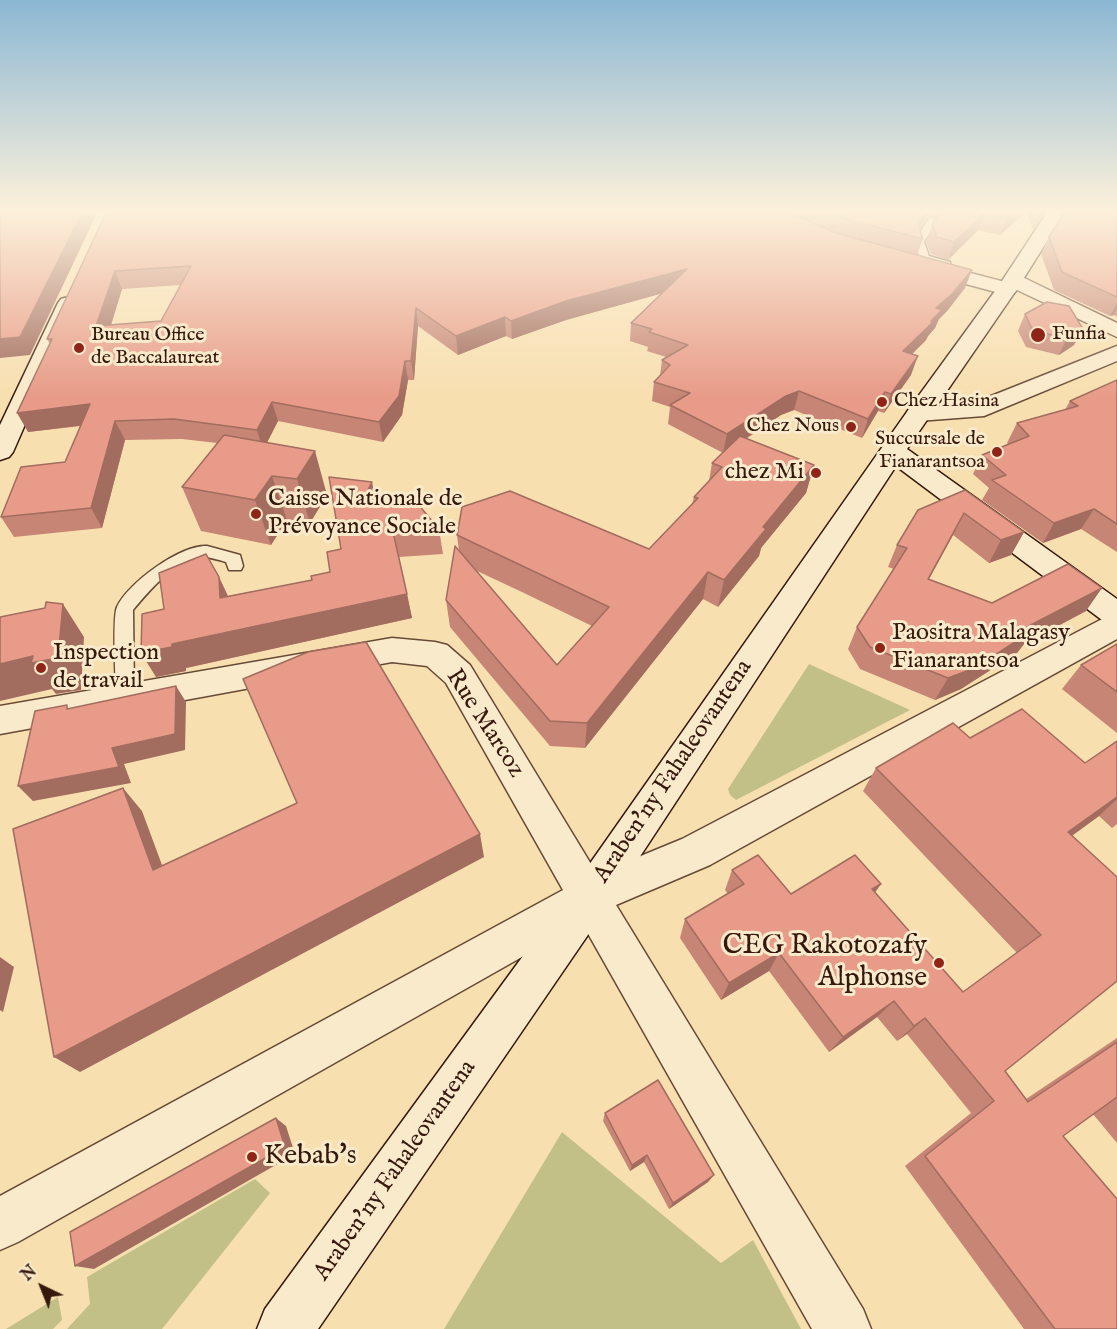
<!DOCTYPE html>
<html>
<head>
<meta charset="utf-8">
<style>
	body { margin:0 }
	#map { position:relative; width:1117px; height:1329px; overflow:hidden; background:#f8dfb0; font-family:"IM FELL English",serif }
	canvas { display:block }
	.north { position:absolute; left:12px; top:1257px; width:60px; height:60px; -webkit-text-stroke:4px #faeacc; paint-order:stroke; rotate:317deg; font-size:16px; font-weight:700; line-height:24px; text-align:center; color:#35190d }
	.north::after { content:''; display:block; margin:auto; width:21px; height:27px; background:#35190d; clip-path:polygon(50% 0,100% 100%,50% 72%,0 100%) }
</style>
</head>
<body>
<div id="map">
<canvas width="1117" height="1329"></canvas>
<div class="north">N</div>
</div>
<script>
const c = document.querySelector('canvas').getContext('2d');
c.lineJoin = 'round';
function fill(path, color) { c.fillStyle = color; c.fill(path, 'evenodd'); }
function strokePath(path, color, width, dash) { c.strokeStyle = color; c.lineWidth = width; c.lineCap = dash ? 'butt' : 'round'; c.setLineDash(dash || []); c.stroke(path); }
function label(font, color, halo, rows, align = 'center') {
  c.font = font + ' "IM FELL English",serif'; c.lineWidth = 6; c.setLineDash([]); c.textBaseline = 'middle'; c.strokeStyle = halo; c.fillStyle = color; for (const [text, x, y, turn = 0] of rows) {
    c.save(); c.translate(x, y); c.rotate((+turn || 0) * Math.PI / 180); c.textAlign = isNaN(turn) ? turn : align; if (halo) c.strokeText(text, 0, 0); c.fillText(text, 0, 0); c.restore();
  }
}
const green = new Path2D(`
	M809 664 910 710 736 800 730 795 728 789Z
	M562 1132 721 1263 753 1240 801 1329H444Z
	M255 1179 270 1193 162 1329H67L90 1304 87 1277Z
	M58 1297 62 1320 53 1329H6Z`);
const lane = new Path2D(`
	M930 217 938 219 924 242 929 256 950 262V266H942L920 258 914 242Z
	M207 546 240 555 243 566 241 570H229L226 562C218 560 208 556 199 557 172 563 149 591 133 610L134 696 132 701 125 703 118 701 116 696C116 681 112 617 117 607 128 583 180 545 207 546Z`);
const street = new Path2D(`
	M924 261 1005 282 1003 280 1006 276H1020L1117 323V337L1017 290 1014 293 1007 295 917 271 914 267 917 263Z
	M1117 346V361L984 416 918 421 909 419 906 414 909 409 971 404Z
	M1117 613V639L710 865 616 905 863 1309 871 1329H812L582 923 18 1242 0 1250V1196L563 890 446 683 427 666 392 662 0 734V706L392 638 435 642 447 645 470 665 597 874 682 839 1106 617Z`);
const secondary = new Path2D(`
	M1048 211H1066L1017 289 907 449 1117 599V626L1106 623 896 466 605 910 318 1329H257L265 1309 577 882 909 409 998 287Z
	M68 297 75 299 78 303 13 452 9 457 0 460V425L58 303 61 299Z`);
const wall = new Path2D(`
	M107 211H1045L1033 230 1027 212 1000 235 978 230 948 260 931 254 926 242 932 225 937 217 928 216 920 229 923 239 917 255 965 288 947 311 939 319 935 328 928 336 926 340 912 354 911 375 884 413 878 411 862 438 794 410 781 415 746 439 814 465 806 493 761 548 759 556 718 607 703 599 585 748 550 746 450 627 446 600 459 551 457 535 649 549 692 504 694 497 709 481 712 463 723 453 668 424 670 407 652 401 654 382 660 376 662 360 666 357 647 351 648 347 630 341 631 323 662 293 566 320 512 339 506 336 458 355 418 326 414 380H408L402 415 383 442 278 421 267 443 327 495 310 523 287 520 271 545 201 531 182 487 217 443 182 439 125 440 102 528 14 537 1 517 65 462 81 426 28 432 50 344 47 339ZM181 285 161 321 111 325 122 289ZM475 570 524 593 592 626 557 665Z
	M1117 211V317L1114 315 1110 316 1054 290 1041 254 1049 237Z
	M1025 314 1083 329 1074 345 1059 355 1026 347 1018 331Z
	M1117 380V552L1081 529 1043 543 982 500 989 488 973 474 982 455 1008 444 1007 443 1017 423 1065 410 1070 401Z
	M965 490 1024 532 1011 555 989 563 953 535 929 579 992 603 1086 611 1024 644 1017 653 961 689 935 700 860 669 848 649 857 627 894 569 888 567 897 545Z
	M377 505 439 529 443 554 399 557 412 618 186 668V671L156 677 164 609 219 577 228 596 312 580 330 572 341 549Z
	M1117 644V733L1062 689 1081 665Z
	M970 738 1085 763 1117 741V824L1112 828 1099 816 1072 836 1005 1071 1026 1099 1117 1038V1143L1093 1114 1063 1136 1117 1329H1024L905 1166 971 1113 907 1034 897 1041 877 1017 829 1052 769 971 721 1000 680 938 685 919 728 894 725 890 732 870 791 894 875 893 963 992 1017 953 863 791 876 768Z
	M605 1113 714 1175 708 1182 669 1209 644 1162 630 1171 603 1121Z`);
const shadedWall = new Path2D(`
	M83 211H98L30 355 0 358V339Z
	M926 211H930L928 216 915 237 918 224Z
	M1015 211H1027L1000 235 1007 218Z
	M1041 211H1045L1033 230 1040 213Z
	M985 213 978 230 948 260 954 242Z
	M687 269 685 287 566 320 512 339 511 321 566 301Z
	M972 270 965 288 947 311 939 319 935 328 928 336 926 340 896 370 903 351 936 308Z
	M115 271 122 289 105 344 96 326Z
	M1117 303V309L1114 315 1110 316Z
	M416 308 418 326 414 380 411 361Z
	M505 317 506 336 458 355 456 336Z
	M1083 329 1074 345 1059 355 1067 338Z
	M918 356 911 375 884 413 891 394Z
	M405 361 408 380 402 415 383 442 379 422Z
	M799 391 794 410 781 415 723 453 727 434 786 396Z
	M885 392 878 411 862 438 868 419Z
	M272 402 278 421 263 450 257 430Z
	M90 404 100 423 28 432 17 413Z
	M115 421 125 440 102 528 91 508Z
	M315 451 327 495 310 523 297 479Z
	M814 465 806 493 761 548 759 556 718 607 724 580 763 527Z
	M272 476 287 520 271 545 255 500Z
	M372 482 377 506H359Z
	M1094 509 1081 529 1043 543 1054 523Z
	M964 513 953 535 917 601 928 579Z
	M1024 532 1011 555 989 563 1001 540Z
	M708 572 703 599 585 748 587 723Z
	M219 577 230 601 220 598Z
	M1102 588 1086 611 1024 644 1017 653 961 689 935 700 948 678 1027 627Z
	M407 594 412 618 186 668V671L156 677 141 653 172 644Z
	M63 604 84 637 81 690 56 694 52 689 0 701V664Z
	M176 686 186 702 185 750 124 764 131 783 33 801 18 786 112 748Z
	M123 788 142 811 172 892 153 870Z
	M1117 797V799L1099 816 1046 854 1068 832Z
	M480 834 484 857 80 1072 54 1057Z
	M881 884 867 904 872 889Z
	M779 953 769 971 721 1000 729 983Z
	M0 957 14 967 3 1012 0 1010Z
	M894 1001 877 1017 829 1052 843 1037Z
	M925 1018 907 1034 897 1041 914 1026Z
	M276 1118 286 1126 295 1154 94 1269 75 1266Z
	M647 1155 644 1162 630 1171 632 1165Z
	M714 1175 708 1182 669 1209 673 1203Z`);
const building = new Path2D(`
	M0 211H83L20 337 0 339Z
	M107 211H786L833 232 972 270 953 293 936 308 942 310 931 321 933 322 903 351 918 356 891 394 885 392 868 419 799 391 786 396 727 434 670 405 690 393 654 382 670 365 662 360 688 345 649 332 652 329 631 323 687 269 566 301 511 321 505 317 456 336 416 308 411 361H405L399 396 379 422 272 402 257 430 174 419 115 421 91 508 1 517 21 467 65 462 90 404 17 413 52 339H47ZM191 266 161 321 96 326 115 271Z
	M829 211H926L918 224 923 239 849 220Z
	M941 211H1015L1007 218 985 213 954 242 937 237 932 225Z
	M1065 211H1117V297L1062 272 1049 237Z
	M1047 302 1069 306 1083 329 1067 338 1033 331 1025 314Z
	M1117 380V524L1094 509 1054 523 992 480 1006 475 982 455 1029 436 1017 423 1078 406 1070 401Z
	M224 435 315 451 297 479 272 476 255 500 182 487Z
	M740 436 814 465 763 527 766 529 724 580 708 572 587 723 550 721 446 600 455 546 557 665 609 607 457 535 462 507 510 491 649 549 698 498 694 497 722 467 712 463Z
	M329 477 372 482 359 506 417 503 439 529 393 532 407 594 172 644V647L141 653 142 614 164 609 159 573 206 554 219 577 220 598 312 580 311 576 330 572 327 552 341 549Z
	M965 490 1024 532 1001 540 964 513 928 579 992 603 1068 564 1102 588 1027 627 1032 631 975 668 948 678 870 647 857 627 907 548 897 545 918 510Z
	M46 602 63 604 58 658 31 663 33 656 0 664V617L45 608Z
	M366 642 480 834 54 1057 13 829 123 788 153 870 297 803 243 679 308 652Z
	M1117 644V692L1081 665Z
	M176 686 175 734 112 748 119 767 18 786 35 711 67 705V709Z
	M1022 709 1085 763 1117 741V797L1068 832 1117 877V981L1005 1071 1028 1102 1117 1042V1097L1063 1136 1117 1199V1329H1055L925 1156 994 1101 925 1018 914 1026 894 1001 843 1037 779 953 729 983 685 919 744 884 732 870 758 855 791 894 855 855 881 884 872 889 963 992 1041 935 876 768 953 723 970 738Z
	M658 1080 714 1175 673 1203 647 1155 632 1165 605 1113Z
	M276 1118 285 1147 75 1266 70 1232Z`);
const markers = [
	[1038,335,8,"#8f2418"],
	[79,348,6,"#8f2418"],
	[882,402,6,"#8f2418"],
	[851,427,6,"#8f2418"],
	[997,452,6,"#8f2418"],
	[816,473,6,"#8f2418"],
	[256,514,6,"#8f2418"],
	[880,648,6,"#8f2418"],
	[41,668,6,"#8f2418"],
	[939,963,6,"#8f2418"],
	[252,1157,6,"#8f2418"]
];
const farPoinames = [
	["Funfia",1052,335],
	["Bureau Office",91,336],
	["de Baccalaureat",91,359],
	["Chez Hasina",894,402],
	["Chez Nous",839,427,"right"],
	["Succursale de",985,440,"right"],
	["Fianarantsoa",985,463,"right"]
];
const poiNames = [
	["chez Mi",804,473,"right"],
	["Caisse Nationale de",268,500],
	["Prévoyance Sociale",268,528],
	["Paositra Malagasy",892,634],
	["Fianarantsoa",892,662],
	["Inspection",53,654],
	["de travail",53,682]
];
const streetNames = [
	["Rue Marcoz",484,724,57],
	["Araben'ny Fahaleovantena",674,772,-56],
	["Araben'ny Fahaleovantena",396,1171,-55]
];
const nearPoinames = [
	["CEG Rakotozafy",927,947],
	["Alphonse",927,979],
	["Kebab's",264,1157,"left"]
];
fill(green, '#c2c087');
strokePath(lane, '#664a36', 3);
strokePath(street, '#664a36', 3);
strokePath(secondary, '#35190d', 3);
fill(lane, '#faeacc');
fill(street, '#faeacc');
fill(secondary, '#faeacc');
fill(wall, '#c78575');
fill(shadedWall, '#a26c5f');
fill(building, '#e79b88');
strokePath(building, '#a26c5f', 1.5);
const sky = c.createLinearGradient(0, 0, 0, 397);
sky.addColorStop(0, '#8bb7d3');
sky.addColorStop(0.53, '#fcf1db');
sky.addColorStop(1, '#fcf1db00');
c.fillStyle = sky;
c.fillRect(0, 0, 1117, 397);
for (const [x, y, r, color] of markers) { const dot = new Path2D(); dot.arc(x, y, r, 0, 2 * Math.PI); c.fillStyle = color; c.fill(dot); strokePath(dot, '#faeacc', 2); }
label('20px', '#35190d', '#faeacc', farPoinames, 'left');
label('24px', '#35190d', '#faeacc', poiNames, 'left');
label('24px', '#35190d', '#faeacc', streetNames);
label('28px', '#35190d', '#faeacc', nearPoinames, 'right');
</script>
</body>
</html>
